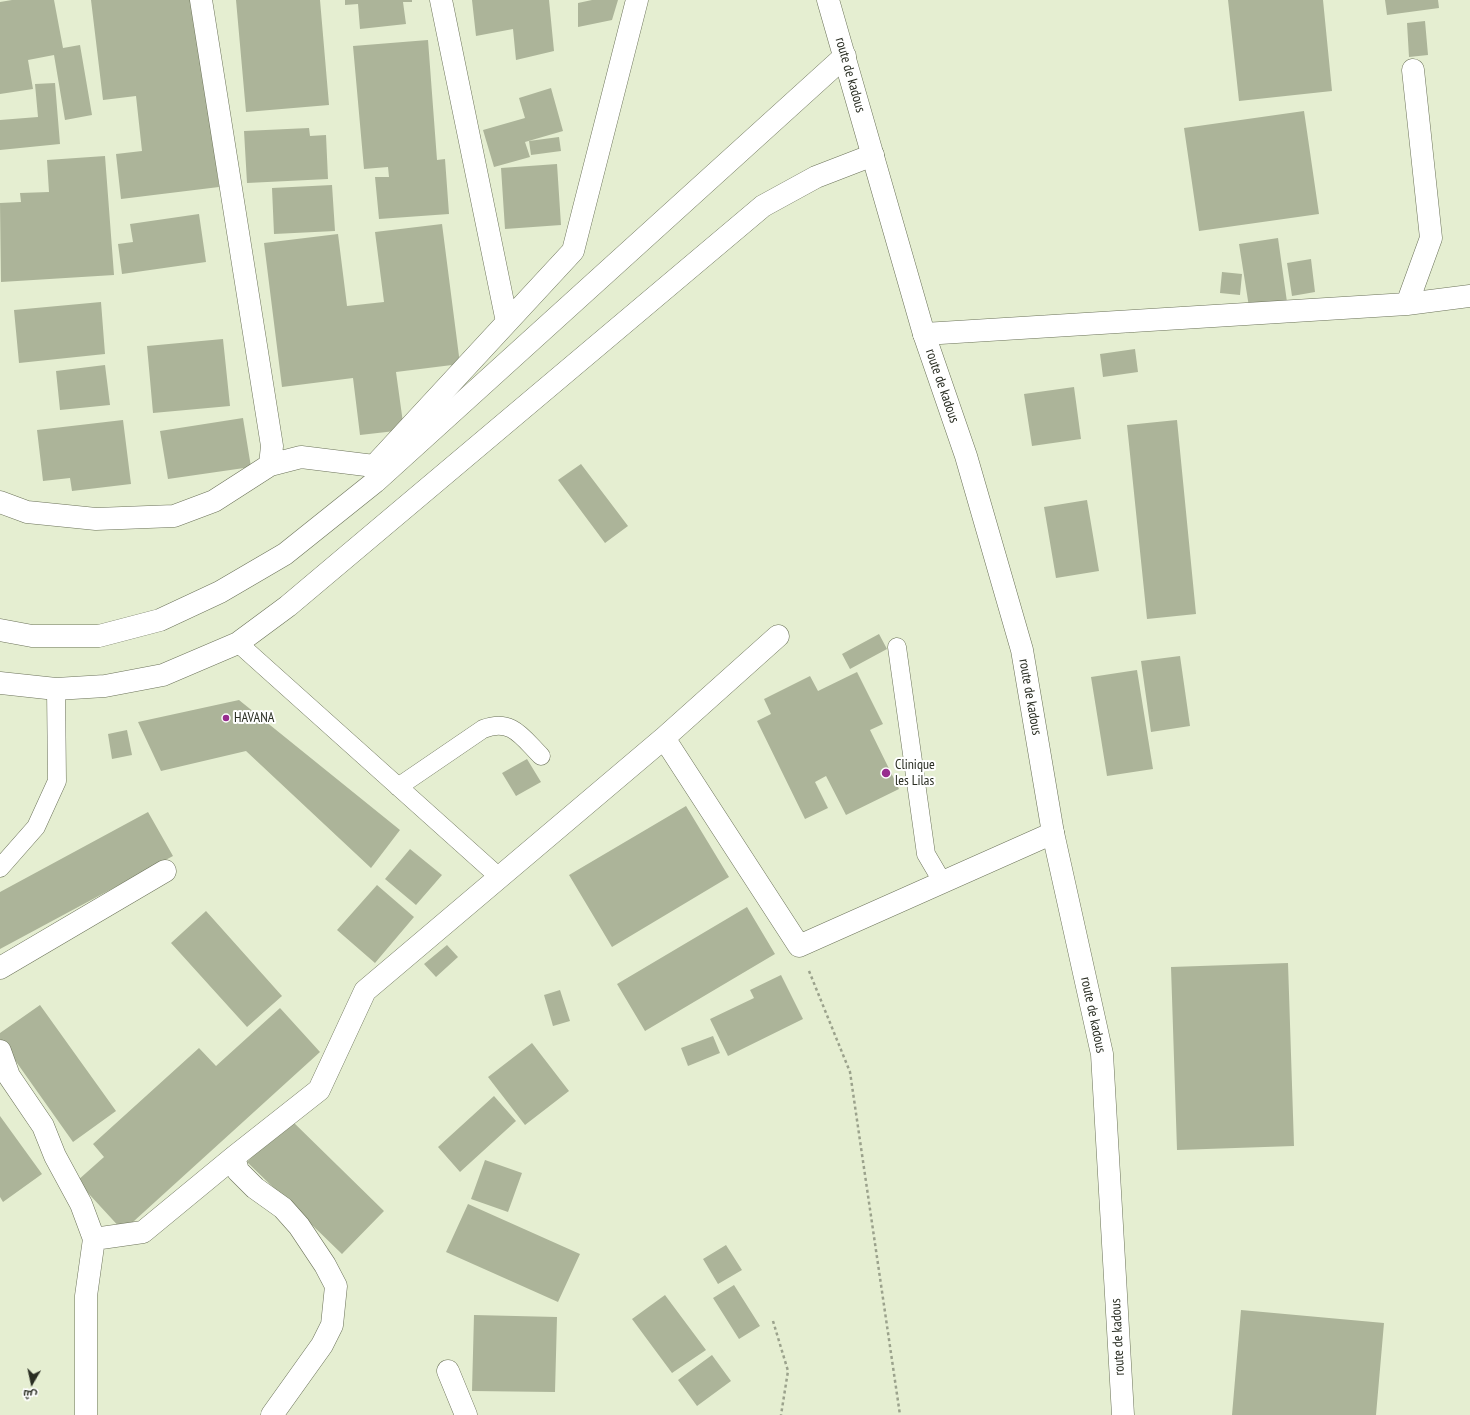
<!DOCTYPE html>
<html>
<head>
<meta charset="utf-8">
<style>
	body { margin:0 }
	#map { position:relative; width:1470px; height:1415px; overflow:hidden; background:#e5eed1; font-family:"PT Sans Narrow",Cairo,sans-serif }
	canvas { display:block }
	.north { position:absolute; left:12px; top:1363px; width:40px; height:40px; -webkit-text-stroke:3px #fff; paint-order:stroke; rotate:189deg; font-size:11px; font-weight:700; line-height:16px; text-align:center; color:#292d22 }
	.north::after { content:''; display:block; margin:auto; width:14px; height:18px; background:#292d22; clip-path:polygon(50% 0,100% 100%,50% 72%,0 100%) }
</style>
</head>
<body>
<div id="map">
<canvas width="1470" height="1415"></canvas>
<div class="north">ش</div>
</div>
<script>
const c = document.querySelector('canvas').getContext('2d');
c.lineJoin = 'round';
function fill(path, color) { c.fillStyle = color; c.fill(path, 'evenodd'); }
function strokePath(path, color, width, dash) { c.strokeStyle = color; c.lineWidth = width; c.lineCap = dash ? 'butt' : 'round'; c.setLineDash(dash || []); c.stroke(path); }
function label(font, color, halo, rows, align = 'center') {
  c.font = font + ' "PT Sans Narrow",sans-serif'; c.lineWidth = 4; c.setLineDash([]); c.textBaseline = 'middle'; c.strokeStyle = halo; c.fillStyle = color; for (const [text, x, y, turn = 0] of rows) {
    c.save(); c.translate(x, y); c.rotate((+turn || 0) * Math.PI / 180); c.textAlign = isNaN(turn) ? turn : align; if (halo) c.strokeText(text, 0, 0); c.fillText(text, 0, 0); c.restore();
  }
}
const building = new Path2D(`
	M12 0H54L63 48 80 45 92 115 65 120 54 55 28 60 33 89 0 94V2Z
	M91 0H196L219 187 121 199 116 154 142 151 136 96 103 100Z
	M236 0H320L329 105 246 112Z
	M345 0H412V2H403L406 24 360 29 358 4 345 5Z
	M472 0H549L554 51 516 60 513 29 476 36Z
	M592 0H618L612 20 578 27V3Z
	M1228 0H1323L1332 91 1239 101Z
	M1385 0H1438L1439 8 1387 15Z
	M1425 21 1428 55 1409 57 1407 23Z
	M428 40 437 160 445 159 449 214 379 219 375 177H389L388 167 364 169 353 46Z
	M55 83 60 144 0 150V120L38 117 35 84Z
	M551 88 563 131 525 142 530 157 494 167 483 130 525 118 519 98Z
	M1304 111 1319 214 1199 231 1184 128Z
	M309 128 310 136 326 135 328 179 247 183 244 131Z
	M559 137 561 151 531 155 529 141Z
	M105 156 114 275 1 282 0 203 21 202 20 193 49 192 47 160Z
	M557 164 561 225 505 229 501 168Z
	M332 185 335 231 274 234 272 188Z
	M199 214 206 262 122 274 118 244 133 242 130 224Z
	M442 224 460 364 396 372 404 430 360 435 353 378 282 387 264 243 338 234 347 306 384 302 375 232Z
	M1278 238 1287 302 1249 307 1239 244Z
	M1311 259 1315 292 1292 296 1287 263Z
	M1222 272 1242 274 1240 295 1220 293Z
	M101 302 105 354 19 363 14 310Z
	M223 339 230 406 153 413 147 346Z
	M1135 349 1138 372 1103 377 1100 354Z
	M105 365 110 405 60 410 56 371Z
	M1074 387 1081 439 1032 446 1024 394Z
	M243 418 251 467 168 479 160 431Z
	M123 420 131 484 72 491 70 478 43 481 37 430Z
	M1177 420 1196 614 1147 619 1127 425Z
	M581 464 628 526 605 543 558 480Z
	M1087 500 1099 571 1056 578 1044 507Z
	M879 634 887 649 850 669 842 654Z
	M1180 656 1190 726 1151 732 1141 661Z
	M1137 670 1153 769 1107 776 1091 677Z
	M857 672 883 724 870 730 899 789 846 815 826 776 815 782 828 808 805 819 757 721 771 714 764 699 810 676 818 691Z
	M239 700 400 830 371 868 246 751 161 771 138 722Z
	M127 730 132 755 112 759 108 734Z
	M527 759 541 782 516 796 502 773Z
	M686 806 729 877 612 947 569 875Z
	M148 812 173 856 0 949V892Z
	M410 849 442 875 416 905 385 879Z
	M377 885 414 917 375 963 337 930Z
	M747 907 775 954 645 1031 617 984Z
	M206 911 282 996 247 1027 171 943Z
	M447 945 458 957 436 977 424 964Z
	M1288 963 1294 1146 1177 1150 1171 967Z
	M781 975 803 1019 728 1056 710 1019 754 998 750 990Z
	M560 990 570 1021 553 1026 544 995Z
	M40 1005 116 1111 73 1142 0 1039V1033Z
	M280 1008 320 1052 123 1231 77 1181 104 1157 93 1144 199 1048 216 1066Z
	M713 1036 720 1053 688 1066 681 1048Z
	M532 1043 569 1091 525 1125 488 1077Z
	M494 1096 516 1121 460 1172 438 1147Z
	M0 1116 42 1174 3 1202 0 1197Z
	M290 1119 384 1211 342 1254 247 1162Z
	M485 1160 522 1173 508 1212 471 1199Z
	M468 1204 580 1254 558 1302 446 1252Z
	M726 1245 742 1270 718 1284 703 1259Z
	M734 1285 760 1326 739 1339 713 1298Z
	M665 1295 706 1350 672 1373 632 1319Z
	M1241 1310 1384 1323 1376 1415H1232Z
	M474 1315 557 1317 555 1392 472 1391Z
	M712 1355 731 1381 697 1406 678 1380Z`);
const path = new Path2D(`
	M809 971 850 1072 900 1415
	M773 1321 788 1371 781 1415`);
const service = new Path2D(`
	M238 643 499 877
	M897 647 926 854 943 883
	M398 787 483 729C512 718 522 737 541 756
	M0 868 36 827 57 781 56 689`);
const minor = new Path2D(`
	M201 0 272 446 270 465 301 457 374 466 573 251 637 0
	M441 0 507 322
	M1407 304 1431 238 1413 70
	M924 334 1407 304 1470 296
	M0 502 27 512 96 519 174 516 214 501 270 465
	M664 738 799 946 1053 833
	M0 968 165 871
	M0 1051 9 1076 43 1126 55 1156 81 1204 94 1239 86 1296V1415
	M234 1157 238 1171 255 1188 283 1208 299 1226 325 1265 336 1286 332 1325 322 1345 272 1415
	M94 1239 143 1232 234 1157 319 1090 365 991 664 738 778 636
	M448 1371 466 1415`);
const tertiary = new Path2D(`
	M0 630 32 636H99L160 620 220 592 285 554 375 482 845 56
	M0 683 56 689 105 686 163 675 238 643 288 606 763 206 816 177 873 155`);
const secondary = new Path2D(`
	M828 0 924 334 966 456 1022 650 1053 833 1102 1054 1123 1415`);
const markers = [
	[226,718,4,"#972c8e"],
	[886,773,5,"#972c8e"]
];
const streetNames = [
	["route de kadous",850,75,74],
	["route de kadous",942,386,71],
	["route de kadous",1030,697,80],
	["route de kadous",1093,1015,78],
	["route de kadous",1118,1337,-93]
];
const poiNames = [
	["HAVANA",234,718],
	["Clinique",895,765],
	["les Lilas",895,781]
];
fill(building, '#acb499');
strokePath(service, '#6b7259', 19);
strokePath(minor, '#6b7259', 23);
strokePath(tertiary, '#6b7259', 23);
strokePath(secondary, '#6b7259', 23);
strokePath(path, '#9ba28c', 2.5, [3, 3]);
strokePath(service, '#fff', 18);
strokePath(minor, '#fff', 22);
strokePath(tertiary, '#fff', 22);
strokePath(secondary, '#fff', 22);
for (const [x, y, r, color] of markers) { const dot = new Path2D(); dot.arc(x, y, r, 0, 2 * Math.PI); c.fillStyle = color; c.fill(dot); strokePath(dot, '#fff', 1.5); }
label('14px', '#292d22', '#fff', streetNames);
label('14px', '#292d22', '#fff', poiNames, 'left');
</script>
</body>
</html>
